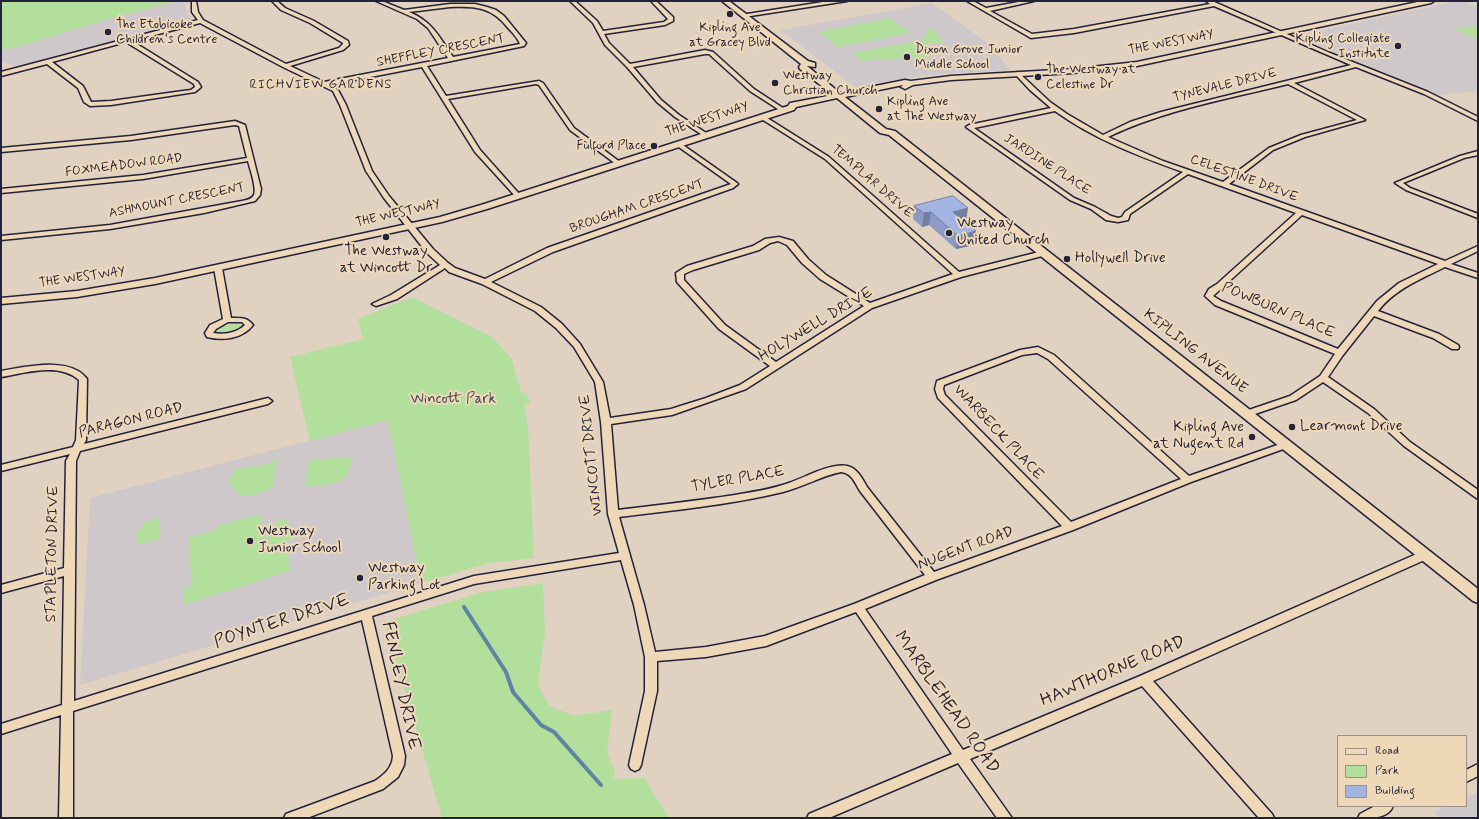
<!DOCTYPE html>
<html>
<head>
<meta charset="utf-8">
<style>
	body { margin:0 }
	#map { position:relative; width:1479px; height:819px; overflow:hidden; background:#e0d1c1; font-family:Mynerve,sans-serif }
	canvas { display:block }
	.frame { position:absolute; inset:0; border:2px solid #22223b; pointer-events:none }
	.legend { position:absolute; left:1337px; top:735px; width:130px; height:72px; box-sizing:border-box; background:#efd8b8; border:1px solid #9d8f86; margin:0; padding:5px 7px; list-style:none; font-size:12px; color:#22223b }
	.legend li { display:flex; align-items:center; gap:8px; height:20px }
	.legend b { width:20px; border:1px solid #9d8f86 }
</style>
</head>
<body>
<div id="map">
<canvas width="1479" height="819"></canvas>
<div class="frame"></div>
<ul class="legend">
<li><b style="height:5px;background:#efd8b8"></b>Road</li>
<li><b style="height:11px;background:#b3df9d"></b>Park</li>
<li><b style="height:11px;background:#a3b4e3"></b>Building</li>
</ul>
</div>
<script>
const c = document.querySelector('canvas').getContext('2d');
c.lineJoin = 'round';
function fill(path, color) { c.fillStyle = color; c.fill(path, 'evenodd'); }
function strokePath(path, color, width, dash) { c.strokeStyle = color; c.lineWidth = width; c.lineCap = dash ? 'butt' : 'round'; c.setLineDash(dash || []); c.stroke(path); }
function label(font, color, halo, rows, align = 'center') {
  c.font = font + ' Mynerve,sans-serif'; c.lineWidth = 4; c.setLineDash([]); c.textBaseline = 'middle'; c.strokeStyle = halo; c.fillStyle = color; for (const [text, x, y, turn = 0] of rows) {
    c.save(); c.translate(x, y); c.rotate((+turn || 0) * Math.PI / 180); c.textAlign = isNaN(turn) ? turn : align; if (halo) c.strokeText(text, 0, 0); c.fillText(text, 0, 0); c.restore();
  }
}
const built = new Path2D(`
	M178 1H185V6L192 20 17 67 1 61V50L31 43 111 18Z
	M1456 1H1463L1478 7V91L1439 95 1296 36Z
	M932 3 989 44 1010 70 928 75 855 87 781 30Z
	M388 420 421 583 80 685 90 498Z
	M1478 792V818H1439L1433 812 1447 806H1466V798Z`);
const green = new Path2D(`
	M1 1H178L111 18 31 43 1 50Z
	M890 18 911 33 838 47 818 32Z
	M1478 25V39L1454 29Z
	M932 28 943 43 927 44 935 56 862 61 852 53 923 40 928 29Z
	M412 297 492 337 512 359 521 392 527 393 530 402 524 405 528 426 534 558 489 563 421 583 388 420 310 441 290 357 363 339 358 319Z
	M236 323 243 324V327L220 334 215 333 214 331 218 328Z
	M352 457 350 468 343 480 327 485 305 486 309 460Z
	M274 459 278 461 275 467 273 487C255 496 241 503 229 483L234 470 271 463Z
	M260 514 264 545 271 551 287 547 290 571 184 605V588L191 586 189 537 217 530V526Z
	M160 518V539L138 544V529L143 528V522Z
	M278 520H287L294 539 271 546 266 539Z
	M543 583 545 632 538 684 549 706 575 716 612 710 607 752 615 772 614 779 644 778 669 818H442L385 622 483 592Z`);
const stream = new Path2D(`
	M464 607 506 672 513 692 541 725 554 732 601 785`);
const street = new Path2D(`
	M192 1H196L198 12 203 20 286 64 339 48 343 44V43L310 23 281 10 272 1H277L285 8 314 21 348 41 349 45 343 50 290 66 324 82 448 58 428 28 417 19 376 1H382L404 10 450 4H475L487 7 496 10 504 16 526 43 524 46 427 66 446 96 539 81 543 83 574 128 620 162V164H616L570 130 539 85 536 84 448 99 480 150 521 196 520 197H516L475 152 422 67 329 85 338 90 346 105 372 171 389 196 433 249 448 263 455 268 485 279 547 248 731 184 676 145V143H680L737 183 738 184 733 188 553 252 491 282 541 307 562 324 580 344 603 382 610 418 671 409 706 398 740 385 770 366 719 329 677 282 676 273 687 266 753 246 765 239 779 237 793 241 808 259 826 275 870 303 953 274 825 159 760 118V116H764L829 157 959 272 1043 251 1047 253 1046 255 961 277 872 308 746 389 672 415 611 424 618 510C657 505 696 501 735 495 753 492 772 489 789 483 804 478 830 463 847 466 857 468 862 478 867 487L934 572 1062 526 938 398 935 389 937 381 1020 350 1038 347 1054 355 1189 476 1283 443H1289L1291 445 1289 447 1191 482 1073 530 936 580 865 609 963 750 1140 676 1421 552 1425 551 1429 552 1430 555 1429 558 1153 681 1272 814 1274 818H1259L1142 686 970 759 1012 818H997L958 763 829 818H807L809 814 952 754 856 612 766 646 706 657 657 661V691L641 765 639 769 635 771 631 769 629 765 645 691V657L634 605 621 560 474 584 372 616 405 756 404 765 398 777 383 789 307 818H284L286 814 375 781C385 774 392 768 393 756L362 620 73 711V818H59L61 715 1 734V724L62 705 64 576 1 593V585L64 568 66 461 70 454 1 471V465L73 447 76 440 79 380C59 362 25 373 1 377V371C26 367 70 356 87 379L86 440 84 444 268 398 272 401 268 404 80 451 76 461 74 701 474 576 619 553 608 514 601 422 595 382 574 347 556 328 535 311 482 284 449 272 445 268 397 299 376 306 372 304 391 295 440 265 427 253 384 198 366 171 340 105 333 91 283 67 200 23 132 41 198 82 201 87 195 92 111 105 90 106 84 102 78 88 47 64 1 76V72L198 20 192 12ZM450 7C476 6 492 7 509 29 513 33 518 39 520 44L453 57C439 37 433 22 409 12ZM126 42 194 84 195 87 191 90 183 91 111 101 91 102 83 86 52 62ZM778 241 787 245 802 263 820 279 864 306 776 362 725 325 684 280V274L693 270 759 250 770 243ZM1037 353 1048 359 1181 479 1071 522 945 395 943 389 944 385 1022 355ZM841 472C852 473 855 483 860 491L925 575 854 604 765 636 706 647 655 652 644 605 619 517C674 510 729 505 783 492 803 487 821 476 841 472Z
	M570 1H575L597 21 603 31 664 22 668 19 651 1H656L673 17V21L665 25 604 34 609 43 630 64 705 50 713 52 754 89 786 110 781 111 750 91 709 54H705L633 67 661 100 679 115 709 135 704 136 675 117 657 102 627 67 605 45 593 23Z
	M829 1H847L744 17 741 15Z
	M967 1H973L986 8 1024 1H1034L990 11 1032 34 1074 29 1210 4 1206 1H1212L1330 53 1428 92 1478 117V121L1424 94 1356 67 1294 83 1365 120 1305 137 1273 150 1229 184 1445 261 1478 246V251L1451 264 1478 273V278L1445 267C1421 279 1395 289 1378 311L1439 334 1458 345 1459 347 1458 349H1452L1433 338 1374 316 1343 355 1328 377 1374 409 1410 442 1478 490V499L1475 497 1404 446 1368 413 1323 382 1296 400 1249 416H1243L1241 414 1243 412 1290 396 1320 376 1335 354 1215 305 1205 296 1209 289 1217 284 1296 213 1188 174 1130 214 1128 220 1118 222 1106 220 1091 209 1070 200 966 127 969 125 1051 108 1030 90 1015 74 1018 72 1050 102 1067 114 1103 135 1130 122 1161 112 1351 65 1214 6 1074 33 1031 38ZM1288 84 1357 120 1301 135 1269 148 1223 182 1163 161 1108 137C1164 110 1227 99 1288 84ZM1055 111C1094 139 1138 156 1183 172L1125 212 1122 217 1118 218 1111 216 1095 207 1074 198 974 128ZM1302 215 1438 264 1399 283 1377 301 1338 349 1221 301 1213 296Z
	M235 121 245 125 261 189 260 195 255 201 204 213 110 229 1 240V236L110 225 242 201C247 200 252 199 254 195 257 188 250 169 248 161L143 179 1 193V189L143 175 247 158 239 126 235 125 131 140 1 152V148L131 136Z
	M1478 151V155L1464 158 1403 183 1410 188 1478 214V218L1406 190 1395 183 1460 156Z
	M215 266H218L222 268 231 318C240 318 247 317 253 325 242 339 223 341 207 337L205 333 210 325 223 319 214 268ZM228 322H242L245 325C236 333 225 335 213 333L216 329Z
	M1478 764V776L1466 782V770Z
	M1375 806H1393C1388 819 1371 818 1358 818L1360 814Z`);
const secondary = new Path2D(`
	M722 1H729L808 61 815 63V67L807 66 840 93 905 80 911 81 951 76 1073 69 1137 62 1422 1H1434L1431 3 1137 66 1073 73 951 80 913 85 905 89 901 87 903 85 845 97 886 129 895 131 1478 589V603L1473 601 889 135 880 133 837 98 796 107 794 110 487 209 442 222 155 284 77 297 1 304V298L77 291 155 278 440 217 481 205 788 106 790 103 833 95 800 69 799 67 801 64Z`);
const wall = new Path2D(`
	M914 206 966 221H965L976 231 974 245 956 249 929 225 922 227 913 219Z`);
const shadedWall = new Path2D(`
	M968 208 966 221 951 225 953 212Z
	M931 212 929 225 922 227 924 213Z
	M976 231 974 245 956 249 958 236Z`);
const building = new Path2D(`
	M953 196 968 208 953 212 976 231 958 236 931 212 924 213 914 206Z`);
const markers = [
	[730,14,4,"#22223b"],
	[108,32,4,"#22223b"],
	[1398,46,4,"#22223b"],
	[907,57,4,"#22223b"],
	[1038,77,4,"#22223b"],
	[775,83,4,"#22223b"],
	[879,109,4,"#22223b"],
	[654,146,4,"#22223b"],
	[949,233,4,"#22223b"],
	[386,237,4,"#22223b"],
	[1067,259,4,"#22223b"],
	[1292,427,4,"#22223b"],
	[1252,437,4,"#22223b"],
	[250,541,4,"#22223b"],
	[360,578,4,"#22223b"]
];
const farPoinames = [
	["The Etobicoke",116,25],
	["Children's Centre",116,40],
	["Kipling Ave",730,28,"center"],
	["at Gracey Blvd",730,43,"center"],
	["Kipling Collegiate",1390,39,"right"],
	["Institute",1390,54,"right"],
	["Dixon Grove Junior",915,50],
	["Middle School",915,65],
	["The Westway at",1046,70],
	["Celestine Dr",1046,85],
	["Westway",783,76],
	["Christian Church",783,91],
	["Kipling Ave",887,102],
	["at The Westway",887,117],
	["Fulford Place",646,146,"right"]
];
const farStreetnames = [
	["THE WESTWAY",1171,43,-11],
	["SHEFFLEY CRESCENT",441,51,-11],
	["TYNEVALE DRIVE",1225,86,-14],
	["THE WESTWAY",707,120,-18],
	["JARDINE PLACE",1047,165,33],
	["FOXMEADOW ROAD",124,166,-7],
	["CELESTINE DRIVE",1244,179,20],
	["TEMPLAR DRIVE",872,182,41],
	["ASHMOUNT CRESCENT",177,201,-11],
	["BROUGHAM CRESCENT",637,207,-19],
	["THE WESTWAY",398,214,-13],
	["THE WESTWAY",82,278,-8]
];
const farNeighbourhoodnames = [
	["RICHVIEW GARDENS",321,85]
];
const poiNames = [
	["Westway",957,224],
	["United Church",957,241],
	["The Westway",386,252,"center"],
	["at Wincott Dr",386,269,"center"],
	["Hollywell Drive",1075,259],
	["Learmont Drive",1300,427],
	["Kipling Ave",1244,428,"right"],
	["at Nugent Rd",1244,445,"right"],
	["Westway",258,532],
	["Junior School",258,549],
	["Westway",368,569],
	["Parking Lot",368,586]
];
const streetNames = [
	["POWBURN PLACE",1278,311,23],
	["HOLYWELL DRIVE",816,325,-31],
	["KIPLING AVENUE",1195,352,38],
	["PARAGON ROAD",131,421,-14],
	["WARBECK PLACE",998,433,47],
	["WINCOTT DRIVE",592,455,-96],
	["TYLER PLACE",738,480,-10],
	["NUGENT ROAD",966,549,-20],
	["STAPLETON DRIVE",53,554,-89]
];
const parkNames = [
	["Wincott Park",453,400]
];
const nearStreetnames = [
	["POYNTER DRIVE",282,622,-18],
	["HAWTHORNE ROAD",1113,672,-23],
	["FENLEY DRIVE",400,686,78],
	["MARBLEHEAD ROAD",946,703,55]
];
fill(built, '#cec8cb');
fill(green, '#b3df9d');
strokePath(stream, '#5f84a3', 4);
strokePath(street, '#22223b', 3);
strokePath(secondary, '#22223b', 3);
fill(street, '#efd8b8');
fill(secondary, '#efd8b8');
fill(wall, '#8c9bc3');
fill(shadedWall, '#727e9f');
fill(building, '#a3b4e3');
strokePath(building, '#727e9f', 1);
for (const [x, y, r, color] of markers) { const dot = new Path2D(); dot.arc(x, y, r, 0, 2 * Math.PI); c.fillStyle = color; c.fill(dot); strokePath(dot, '#efd8b8', 1.5); }
label('13px', '#22223b', '#efd8b8', farPoinames, 'left');
label('13px', '#22223b', '#efd8b8', farStreetnames);
c.letterSpacing = '1px';
label('13px', '#22223b', '#efd8b8', farNeighbourhoodnames);
c.letterSpacing = '0px';
label('15px', '#22223b', '#efd8b8', poiNames, 'left');
label('15px', '#22223b', '#efd8b8', streetNames);
label('15px', '#3f484f', '#efd8b8', parkNames);
label('18px', '#22223b', '#efd8b8', nearStreetnames);
</script>
</body>
</html>
